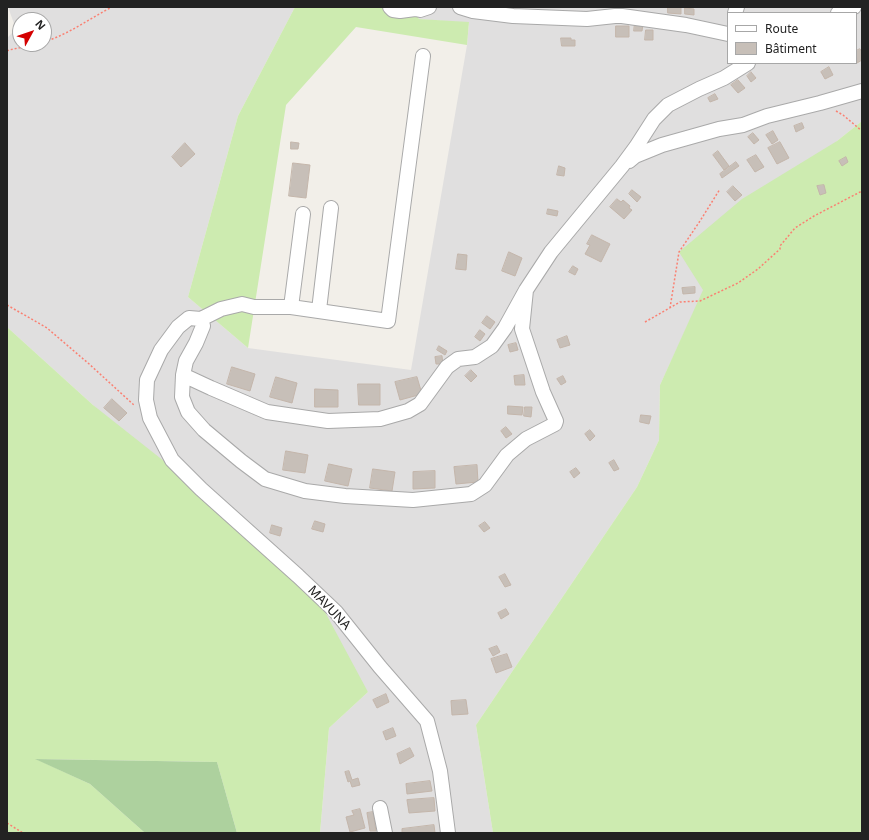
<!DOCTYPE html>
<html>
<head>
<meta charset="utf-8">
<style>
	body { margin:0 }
	#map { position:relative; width:869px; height:840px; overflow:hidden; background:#f2efe9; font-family:"Noto Sans",sans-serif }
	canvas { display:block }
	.frame { position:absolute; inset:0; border:8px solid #222; pointer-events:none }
	.legend { position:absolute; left:727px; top:12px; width:130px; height:52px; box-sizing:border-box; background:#fff; border:1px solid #a7a7a7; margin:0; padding:5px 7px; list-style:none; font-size:12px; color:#222 }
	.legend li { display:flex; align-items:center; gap:8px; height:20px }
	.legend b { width:20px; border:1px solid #a7a7a7 }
	.north { position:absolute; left:12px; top:12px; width:40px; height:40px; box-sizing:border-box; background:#fff; border:1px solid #a7a7a7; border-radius:50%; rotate:50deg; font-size:11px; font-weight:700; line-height:16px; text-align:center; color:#222 }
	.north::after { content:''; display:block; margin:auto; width:14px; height:18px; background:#d40000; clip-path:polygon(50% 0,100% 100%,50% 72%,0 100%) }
</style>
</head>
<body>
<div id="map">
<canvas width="869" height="840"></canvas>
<div class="frame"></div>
<ul class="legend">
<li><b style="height:5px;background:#fff"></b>Route</li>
<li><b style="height:11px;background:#c7bfb8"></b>Bâtiment</li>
</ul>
<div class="north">N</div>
</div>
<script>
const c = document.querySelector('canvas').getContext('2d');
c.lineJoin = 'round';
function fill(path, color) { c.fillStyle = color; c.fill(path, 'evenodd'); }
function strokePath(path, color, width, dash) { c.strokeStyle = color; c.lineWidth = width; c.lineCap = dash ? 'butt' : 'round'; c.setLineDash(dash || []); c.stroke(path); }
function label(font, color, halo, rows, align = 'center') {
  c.font = font + ' "Noto Sans",sans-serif'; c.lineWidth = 3.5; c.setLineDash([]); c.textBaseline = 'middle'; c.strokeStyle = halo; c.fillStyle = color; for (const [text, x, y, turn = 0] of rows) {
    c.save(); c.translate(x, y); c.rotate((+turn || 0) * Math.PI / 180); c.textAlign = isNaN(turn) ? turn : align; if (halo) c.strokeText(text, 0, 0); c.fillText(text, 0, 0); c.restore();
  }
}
const residential = new Path2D(`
	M8 7H295L238 116 188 297 248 348 411 370 467 45 469 23 419 19 412 7H862V121L837 141 704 290 660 385 659 440 637 487 476 725 493 833H320L329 728 368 692 93 405 7 327V38L16 29ZM728 13H856V63H728ZM20 20H44V44H20Z`);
const grass = new Path2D(`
	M295 7H412L419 19 469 22 467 45 356 27 286 105 248 348 188 297 238 116Z
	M862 121V833H493L476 725 637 487 659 440 660 385 703 290 679 252 742 199 837 141Z
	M7 327 93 405 303 571 368 692 329 728 320 833H237L217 762 36 759 90 784 145 833H7Z`);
const forest = new Path2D(`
	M35 759 217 762 237 833H145L90 784Z`);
const building = new Path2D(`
	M668 7H681V14L668 13Z
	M685 8 694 9V15L685 14Z
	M635 23 643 24 642 31H634Z
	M616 26H629V37H616Z
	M646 30H653V40H645Z
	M561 38H571V40H575V46H562Z
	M860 49 862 52V60L857 63 856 51Z
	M829 67 833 75 825 79 821 72Z
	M751 72 756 78 751 82 747 76Z
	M738 80 745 88 738 93 731 85Z
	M715 94 718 99 710 102 708 98Z
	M802 123 804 128 796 132 794 126Z
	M773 131 778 140 772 144 766 135Z
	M753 133 759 140 754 144 748 137Z
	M291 142 299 143 298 149H291Z
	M780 142 789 158 777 164 768 148Z
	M185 143 195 154 181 167 172 157Z
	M718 151 729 166 724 170 713 155Z
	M756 155 764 167 755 172 747 160Z
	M846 157 848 162 842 166 839 161Z
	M736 162 739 166 722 178 720 174Z
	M293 163 310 165 306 198 289 196Z
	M559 166 565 168 564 176 557 175Z
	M824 185 826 193 820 195 817 186Z
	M733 186 742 195 735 201 727 192Z
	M632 190 641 197 637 202 629 194Z
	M617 199 621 202 623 200 630 206 629 208 632 210 624 219 610 207Z
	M548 209 558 211 557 216 547 214Z
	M592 235 610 244 601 262 585 254 590 245 587 244Z
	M509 252 522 258 515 276 502 271Z
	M458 254 467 255 466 270 456 269Z
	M573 266 578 269 575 275 569 272Z
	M695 287V293L683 294 682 288Z
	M487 316 495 322 490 329 482 323Z
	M480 330 485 334 480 341 475 337Z
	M567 336 570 345 560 348 557 340Z
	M516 343 518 350 510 352 508 345Z
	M439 346 447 351 445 355 437 350Z
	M442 356 443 364H436L435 357Z
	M232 367 255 374 250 391 227 384Z
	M471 370 477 376 471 382 465 376Z
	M524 375 525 385H515L514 376Z
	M563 376 566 382 561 385 557 379Z
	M276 377 297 383 292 403 270 397Z
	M417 377 422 394 400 400 395 382Z
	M358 384H380V405H359Z
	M315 389 338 390V407H315Z
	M112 399 127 413 119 421 104 408Z
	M508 406 523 407 522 415 508 414Z
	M525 407H532L531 417 524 416Z
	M641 415 651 416 649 424 640 422Z
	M506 427 512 434 506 438 501 431Z
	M590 430 595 436 590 441 585 434Z
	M286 451 308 455 305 473 283 470Z
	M614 460 619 469 614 471 609 463Z
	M329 464 352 469 348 486 325 481Z
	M477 465 478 482 456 484 454 467Z
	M576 468 580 473 574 478 570 472Z
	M373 469 395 472 392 491 370 488Z
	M435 471V488L413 489V472Z
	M315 521 325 524 323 532 312 529Z
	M485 522 490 528 484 532 479 526Z
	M272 525 282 528 280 536 270 533Z
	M505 574 511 585 505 587 499 577Z
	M506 609 509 614 501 619 498 613Z
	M497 646 500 652 493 656 489 649Z
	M507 654 512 667 496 673 491 659Z
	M386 694 389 702 377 708 373 700Z
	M466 700 468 714 452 715 451 701Z
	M393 728 396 736 386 740 383 732Z
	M410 748 414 756 400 764 397 754Z
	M349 771 352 780 358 778 360 785 352 787 350 781 348 782 345 772Z
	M430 781 432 791 407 794 406 784Z
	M434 798 435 811 409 813 407 800Z
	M360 809 365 828 350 832 346 817 354 815 352 811Z
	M373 812 376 831H370L367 813Z
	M434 825 435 833H402V829Z`);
const path = new Path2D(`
	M44 42C69 34 89 19 112 7
	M7 51 9 50 37 44
	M836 111 843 115 862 131
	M7 305 47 328 88 363 135 406
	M670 308 679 252 700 221 720 189
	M645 322 680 302 700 301 738 283 758 269 780 249V246L795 228 814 216 862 191
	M7 823 23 833`);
const minor = new Path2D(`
	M390 7 393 10 400 11 415 9 420 10 429 7
	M460 7 473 11 513 16 587 19 615 16H622L686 25 728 34
	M735 13 737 7
	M838 13 854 7
	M629 161 635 156 662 145 719 129 743 125 767 116 820 103 862 91
	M291 307 388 321 423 56
	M319 310 331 208
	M201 319 221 309 242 304 254 307H291L303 214
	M183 375 211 388 267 412 328 421 380 419 408 411 420 404 447 367 458 359 475 357 492 346 505 328 526 290 551 252 622 166 636 147 654 119 668 105 699 89 724 78 748 63
	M380 808 385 833
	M448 833 440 771 427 721 380 667 336 612 298 576 201 489 172 460 150 418 146 400 147 380 161 350 178 327 189 318 201 319 203 326 196 343 186 361 183 375 182 397 188 412 204 430 241 461 265 479 305 491 345 496 413 500 471 494 485 485 507 455 526 439 555 424 556 421 543 392 522 329 526 290`);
const streetNames = [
	["MAVUNA",329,608,46]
];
fill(residential, '#e0dfdf');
fill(grass, '#cdebb0');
fill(forest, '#add19e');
fill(building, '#c7bfb8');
strokePath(building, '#c4b6ab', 1);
strokePath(minor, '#a9a9a9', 16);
strokePath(path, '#fa8072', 1.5, [2, 2]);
strokePath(minor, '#fff', 14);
label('13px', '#222', '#fff', streetNames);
</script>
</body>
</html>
